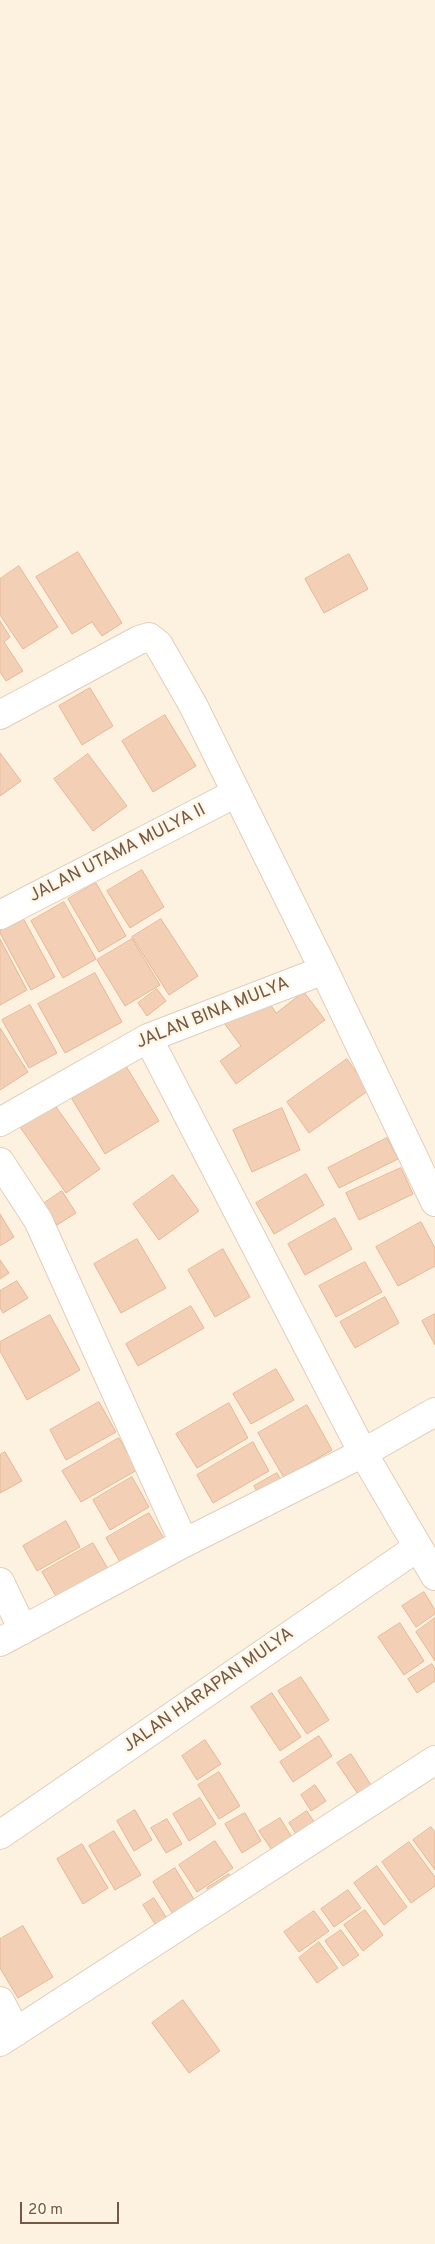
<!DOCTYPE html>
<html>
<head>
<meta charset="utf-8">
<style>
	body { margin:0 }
	#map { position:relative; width:435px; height:2244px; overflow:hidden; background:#fdf2df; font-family:Overpass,sans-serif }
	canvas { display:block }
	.scale { position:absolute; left:20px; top:2202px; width:99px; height:22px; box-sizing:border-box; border:2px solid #745846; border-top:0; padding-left:6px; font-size:15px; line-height:18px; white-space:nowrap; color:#745846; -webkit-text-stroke:4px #fff6e6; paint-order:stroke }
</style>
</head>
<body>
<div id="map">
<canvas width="435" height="2244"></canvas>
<div class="scale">20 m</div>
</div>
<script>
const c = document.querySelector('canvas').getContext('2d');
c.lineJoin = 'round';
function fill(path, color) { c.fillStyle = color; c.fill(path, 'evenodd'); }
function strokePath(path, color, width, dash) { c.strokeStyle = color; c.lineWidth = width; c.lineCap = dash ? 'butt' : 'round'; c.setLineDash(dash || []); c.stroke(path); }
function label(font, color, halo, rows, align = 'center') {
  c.font = font + ' Overpass,sans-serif'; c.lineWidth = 5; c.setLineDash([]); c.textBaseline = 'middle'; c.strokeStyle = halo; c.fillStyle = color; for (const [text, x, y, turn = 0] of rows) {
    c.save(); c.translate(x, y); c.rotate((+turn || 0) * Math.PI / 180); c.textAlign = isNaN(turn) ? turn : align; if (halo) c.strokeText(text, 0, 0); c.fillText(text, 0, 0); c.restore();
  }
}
const building = new Path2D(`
	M78 552 122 623 102 636 92 622 72 634 36 577Z
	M349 554 368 589 324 613 305 579Z
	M19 566 58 627 23 649 0 615V579Z
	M0 621 10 637 4 642 23 671 6 681 0 672Z
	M90 688 113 726 82 745 59 706Z
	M165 715 196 766 153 792 122 741Z
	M0 753 21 781 0 796Z
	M88 754 127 806 93 831 54 779Z
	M142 870 164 907 130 928 107 891Z
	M96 883 126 936 99 952 68 899Z
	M64 902 96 959 63 978 31 921Z
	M23 918 55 977 31 990 0 933V930Z
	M161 919 198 976 169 995 132 937Z
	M0 939 27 990 0 1005Z
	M132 939 160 985 125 1006 97 960Z
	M95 973 122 1022 65 1053 38 1004Z
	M157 989 166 1001 147 1016 138 1003Z
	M304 992 325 1020 236 1084 220 1061 241 1046 224 1023 264 995 276 1013Z
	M30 1005 57 1053 29 1068 2 1020Z
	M0 1028 28 1072 0 1090Z
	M347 1059 369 1090 309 1133 287 1102Z
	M126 1066 159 1121 105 1154 72 1099Z
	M54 1104 100 1169 66 1193 20 1127Z
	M282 1108 300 1150 252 1172 233 1130Z
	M387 1138 398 1159 339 1188 328 1168Z
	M401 1168 413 1194 359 1220 346 1193Z
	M306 1174 324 1205 274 1234 256 1203Z
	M173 1175 199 1211 159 1240 133 1204Z
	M62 1191 76 1213 57 1225 43 1204Z
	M0 1214 14 1237 0 1246Z
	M335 1218 352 1249 305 1275 288 1244Z
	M421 1222 435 1248V1266L398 1286 376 1247Z
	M137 1239 166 1288 121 1313 94 1264Z
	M223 1249 250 1297 215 1317 188 1270Z
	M0 1260 9 1273 0 1279Z
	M365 1262 382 1292 336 1317 319 1286Z
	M17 1281 28 1298 3 1313 0 1308V1291Z
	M385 1297 399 1323 355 1348 340 1322Z
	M191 1306 204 1328 138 1366 126 1344Z
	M435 1314V1345L422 1321Z
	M50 1315 80 1370 27 1400 0 1351V1342Z
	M276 1369 294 1400 251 1424 233 1394Z
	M99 1402 116 1432 66 1460 50 1430Z
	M229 1403 248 1438 197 1468 176 1434Z
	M307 1405 332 1450 284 1478 258 1433Z
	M119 1438 137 1470 81 1502 62 1471Z
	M253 1442 269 1471 213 1503 197 1475Z
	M5 1452 22 1481 0 1493V1455Z
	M277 1473 286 1488 263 1502 254 1486Z
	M132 1477 149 1507 110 1530 93 1500Z
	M149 1513 169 1547 126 1572 106 1538Z
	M66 1521 80 1547 37 1571 23 1546Z
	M93 1543 112 1576 61 1605 42 1572Z
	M424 1592 435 1610V1614L416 1627 402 1606Z
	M435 1618V1661L416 1632Z
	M400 1623 424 1661 404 1675 378 1637Z
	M432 1664 435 1669V1681L417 1693 408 1679Z
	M301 1677 329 1720 307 1734 278 1691Z
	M272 1693 301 1737 280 1751 251 1707Z
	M319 1736 332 1756 293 1782 280 1762Z
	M205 1740 221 1764 197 1780 182 1756Z
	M351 1754 371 1785 358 1794 337 1763Z
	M219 1772 240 1806 219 1819 198 1785Z
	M315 1785 326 1801 311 1811 301 1795Z
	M200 1798 216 1824 189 1841 173 1814Z
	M135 1810 152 1840 134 1851 117 1821Z
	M307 1811 320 1831 302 1843 289 1823Z
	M245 1813 261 1841 242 1853 225 1824Z
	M280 1818 295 1842 275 1855 259 1831Z
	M167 1819 182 1844 166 1853 151 1828Z
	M431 1827 435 1832V1870L413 1840Z
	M114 1831 141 1875 115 1890 89 1846Z
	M215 1841 233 1868 197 1892 179 1865Z
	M409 1842 435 1877V1886L411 1903 382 1862Z
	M82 1844 108 1888 83 1904 57 1859Z
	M377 1866 407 1907 384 1925 354 1883Z
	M175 1868 201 1911 179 1924 153 1882Z
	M229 1874 235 1885 214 1899 207 1888Z
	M348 1890 361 1908 334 1927 321 1909Z
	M154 1898 171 1925 160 1932 143 1905Z
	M365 1910 383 1935 363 1951 344 1925Z
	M314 1911 329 1931 299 1952 284 1932Z
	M23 1926 53 1977 18 1998 0 1968V1939Z
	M341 1930 359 1955 343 1966 325 1941Z
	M319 1942 338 1968 317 1983 299 1958Z
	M183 2000 220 2051 189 2073 152 2023Z`);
const street = new Path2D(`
	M0 715 139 640 149 637 158 644 193 705 324 970 435 1202
	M0 915 236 793
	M148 1038 363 1453 435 1576
	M0 1122 148 1038 324 970
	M0 1162 38 1220 184 1543
	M0 1582 23 1630
	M0 1642 184 1543 363 1453 435 1412
	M0 1835 418 1547
	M0 2001 16 2032
	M0 2042 435 1760`);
const streetNames = [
	["JALAN UTAMA MULYA II",118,854,-27],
	["JALAN BINA MULYA",213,1014,-22],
	["JALAN HARAPAN MULYA",209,1691,-35]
];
fill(building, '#f3d0b5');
strokePath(building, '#e6b695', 1);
strokePath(street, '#e1cebb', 30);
strokePath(street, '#fff', 28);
label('18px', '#745846', '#fff6e6', streetNames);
</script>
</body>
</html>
